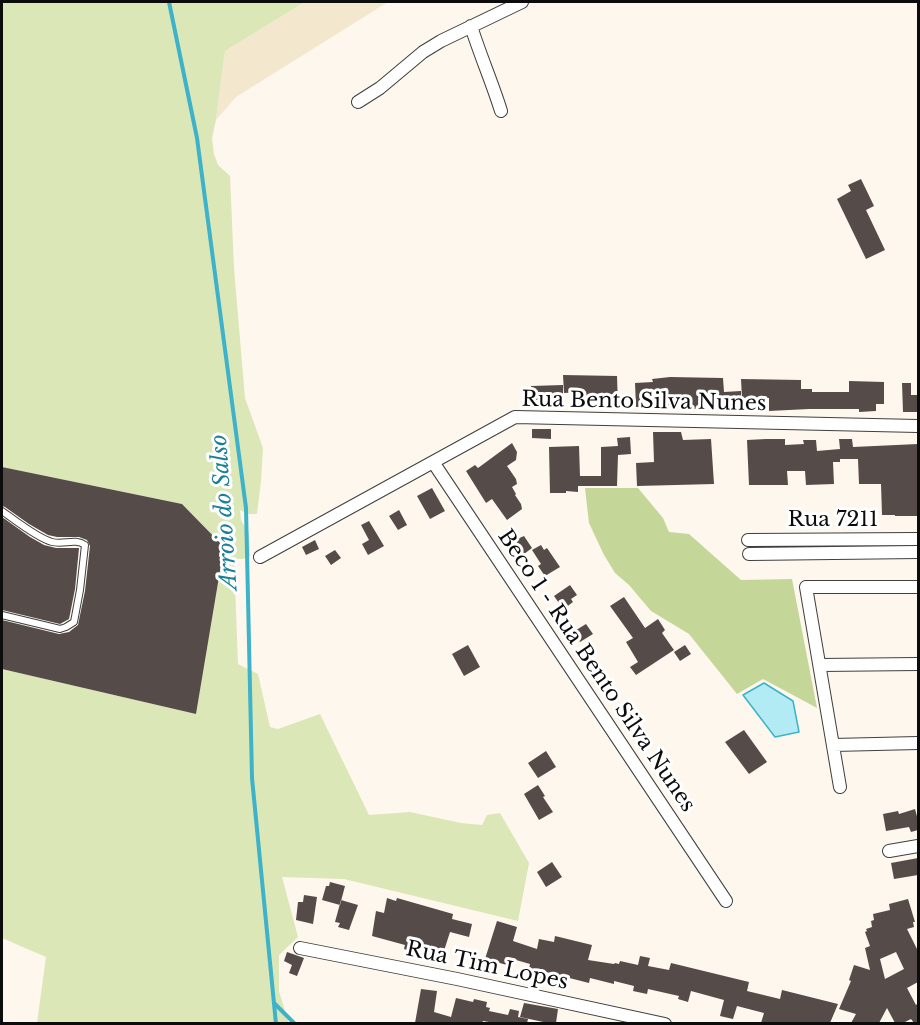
<!DOCTYPE html>
<html>
<head>
<meta charset="utf-8">
<style>
	body { margin:0 }
	#map { position:relative; width:920px; height:1025px; overflow:hidden; background:#fef7ed; font-family:"Libre Baskerville",serif }
	canvas { display:block }
	.frame { position:absolute; inset:0; border:3px solid #0c0c0c; pointer-events:none }
</style>
</head>
<body>
<div id="map">
<canvas width="920" height="1025"></canvas>
<div class="frame"></div>
</div>
<script>
const c = document.querySelector('canvas').getContext('2d');
c.lineJoin = 'round';
function fill(path, color) { c.fillStyle = color; c.fill(path, 'evenodd'); }
function strokePath(path, color, width, dash) { c.strokeStyle = color; c.lineWidth = width; c.lineCap = dash ? 'butt' : 'round'; c.setLineDash(dash || []); c.stroke(path); }
function label(font, color, halo, rows, align = 'center') {
  c.font = font + ' "Libre Baskerville",serif'; c.lineWidth = 6; c.setLineDash([]); c.textBaseline = 'middle'; c.strokeStyle = halo; c.fillStyle = color; for (const [text, x, y, turn = 0] of rows) {
    c.save(); c.translate(x, y); c.rotate((+turn || 0) * Math.PI / 180); c.textAlign = isNaN(turn) ? turn : align; if (halo) c.strokeText(text, 0, 0); c.fillText(text, 0, 0); c.restore();
  }
}
const farmland = new Path2D(`
	M305 2H388L236 97 216 120 225 51Z`);
const green = new Path2D(`
	M2 2H305L225 51 216 120 212 138 214 154 218 165 230 176 234 268 245 398 263 448 261 481 257 514H249L240 510 241 520 249 534 250 556 243 559H234L238 664 258 674 270 727 278 729 320 714 369 815 410 812 461 823 482 825 487 815 500 813 529 863 518 921 344 879 282 877 298 937 279 955V991L289 1024 37 1023 46 957 2 938V669L196 714 224 547 182 504 2 467Z`);
const forest = new Path2D(`
	M585 488H638L663 518 669 532 689 534 741 580 792 579 817 708 763 679 737 694 689 634 651 611 629 585 615 573 604 555 589 523Z`);
const water = new Path2D(`
	M764 683 793 701 799 732 775 737 743 695Z`);
const stream = new Path2D(`
	M169 2 197 138 246 508 252 778 276 1024
	M274 1003 295 1024`);
const building = new Path2D(`
	M861 179 874 206 866 210 885 250 866 259 837 199 851 191 848 185Z
	M563 375 617 376 618 407H600V404L583 405V392L564 393Z
	M670 377 723 378 724 392 741 391V410H730L729 404 706 406V408L693 409V405L636 407 635 383 653 382 652 379Z
	M741 379 801 380V389H812V392H849V381L884 382V404H876V411L859 412V409H809L769 411V398H742Z
	M902 383H911V395H918V412H903Z
	M563 385V399L537 400 526 402 523 389 531 387V386Z
	M532 429H551V439L532 438Z
	M653 432H681L683 440 711 439 714 484 637 486 636 463 654 462Z
	M630 437 631 454 618 455 617 486H578V492L566 491V493H550L549 447 579 446 580 476H601V447L618 446 617 438Z
	M766 439H785V445L804 444 803 440H816L817 451 840 449 839 439H852L853 447 918 444V516H895V515H882L881 484H859L858 459H840V462H833L834 484 806 485 805 471H787L788 485H749L747 440Z
	M512 443 517 452 516 460 507 466 516 479 517 484 512 487 516 494 515 495 521 504 522 509 507 520 492 499 486 503 466 471 475 465 478 468Z
	M2 467 182 504 224 547 196 714 2 669V620L59 634 69 632 78 625 85 591 90 546 87 540 79 537H57L48 535 29 524 5 507 2 506Z
	M432 488 445 511 430 519 417 496Z
	M399 510 407 525 398 530 389 516Z
	M2 517 30 537 44 545 56 548H79L75 589 69 619 60 624 2 610Z
	M369 521 384 546 368 555 362 544 369 540 361 525Z
	M524 536 532 548 524 554 515 540Z
	M315 540 319 549 306 555 302 547Z
	M541 545 544 550 547 548 560 567 545 576 538 566 541 564 532 550Z
	M335 550 341 558 331 565 325 556Z
	M570 585 577 595 571 599 573 602 565 608 563 605 561 606 554 596Z
	M624 597 645 628 658 619 665 630 662 633 674 650 636 675 630 667 638 662 626 642 633 638 610 606Z
	M586 624 593 634 580 642 573 632Z
	M468 645 480 667 464 676 452 654Z
	M685 645 691 654 680 661 674 652Z
	M744 730 767 762 749 774 725 742Z
	M546 751 556 767 538 778 528 763Z
	M538 785 545 796 543 797 553 812 539 820 524 794Z
	M915 809 918 820V830L911 832 909 827 886 831 883 814 898 811 899 814Z
	M918 858V875L894 879 891 863Z
	M552 862 562 877 546 887 537 872Z
	M330 882 345 886 340 905 322 900 326 886H329Z
	M304 895 317 897 313 924 296 920 298 902H303Z
	M387 898 396 901 397 898 453 914 452 919 472 924 469 937 450 932 443 954 418 947H415L414 952 404 949 405 945 372 936 376 911 384 913Z
	M908 899 915 922H913L914 927 907 929 918 951V982L907 988 916 1005 918 1003V1023H914L911 1019 903 1023H895L887 1008 879 1023H851L856 1014 839 1009 851 981 849 980 854 965 870 970 865 948 870 946 865 932 867 931 866 929 872 927 871 921 874 920 873 914 890 910 889 904ZM896 952 904 969 885 979 880 959Z
	M341 900 358 905 349 930 338 927 340 923 335 922Z
	M497 921 517 927 513 941 537 949 539 939 554 942 555 936 592 945 588 960 614 964 615 963 619 964 620 961 638 965 640 956 650 958 648 966 669 970 671 963 749 982 747 991 780 999 782 990 838 1004 830 1023H761L764 1013 737 1006 733 1019 720 1016 724 1000 691 991 688 1002 678 999 679 996 648 989 647 994 633 991 634 986 614 981V984L590 978 589 983 542 971 540 980 527 977 530 964 509 958 507 965 485 959Z
	M287 952 304 958 297 976 289 973 292 965 284 961Z
	M421 989 437 991 434 1012 451 1017 456 998 473 1002 474 999 487 1002 486 1007 490 1008 489 1011 508 1015 510 1009 519 1011 518 1017 528 1019 527 1023H495L483 1021 482 1023H415Z
	M524 1003 558 1009 556 1023H548L520 1017Z`);
const service = new Path2D(`
	M2 511C15 520 37 538 52 542 64 545 75 538 85 545L80 590 74 622 66 627 60 629 2 615`);
const minor = new Path2D(`
	M471 26C480 55 492 82 501 111
	M358 102 380 88 423 52 441 41 522 2
	M433 462 726 901
	M748 540 918 539
	M749 554 918 552
	M260 557 515 417 918 426
	M820 665 918 664
	M833 745 918 743
	M840 787 806 587H918
	M889 851 918 846
	M300 948 457 979 665 1024`);
const streetNames = [
	["Rua Bento Silva Nunes",644,402,1],
	["Rua 7211",833,520],
	["Beco 1 - Rua Bento Silva Nunes",596,671,56],
	["Rua Tim Lopes",487,966,12]
];
const waterNames = [
	["Arroio do Salso",225,512,-94]
];
fill(farmland, '#f3e7ce');
fill(green, '#dce7b8');
fill(forest, '#c4d798');
fill(water, '#b3ebf4');
strokePath(water, '#3db2c8', 1.5);
strokePath(stream, '#3db2c8', 4);
fill(building, '#554b49');
strokePath(service, '#3f3f3f', 8);
strokePath(minor, '#3f3f3f', 14);
strokePath(service, '#fff', 6);
strokePath(minor, '#fff', 12);
label('21px', '#0c0c0c', '#fff', streetNames);
label('italic 22px', '#1a8099', '#fff', waterNames);
</script>
</body>
</html>
